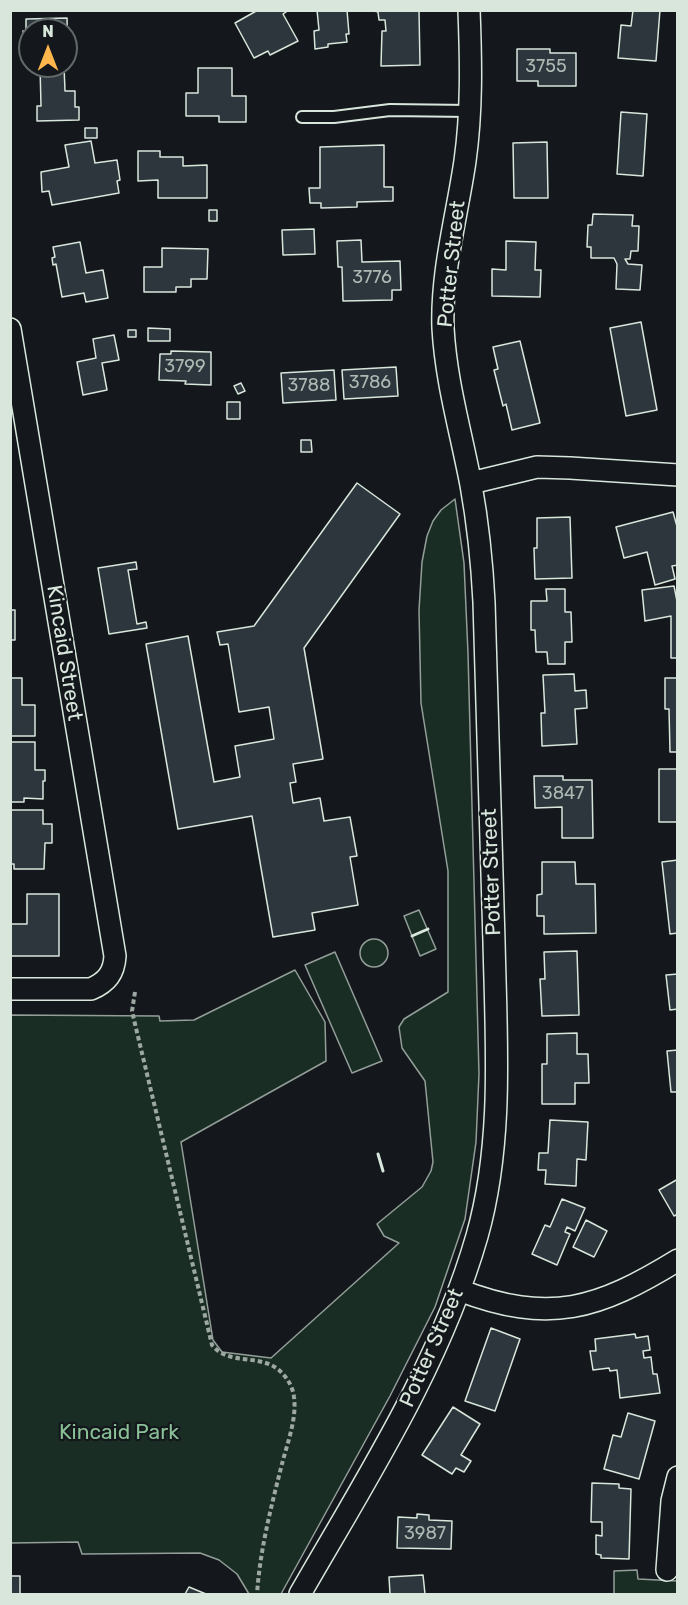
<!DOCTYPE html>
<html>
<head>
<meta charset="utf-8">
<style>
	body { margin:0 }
	#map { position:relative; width:688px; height:1605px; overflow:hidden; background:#14181c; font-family:Rubik,sans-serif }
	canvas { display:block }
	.frame { position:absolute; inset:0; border:12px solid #d8e6dc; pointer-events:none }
	.north { position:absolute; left:18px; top:18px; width:60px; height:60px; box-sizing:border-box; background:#14181c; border:2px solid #626a69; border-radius:50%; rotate:0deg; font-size:16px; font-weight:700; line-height:24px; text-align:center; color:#d8e6dc }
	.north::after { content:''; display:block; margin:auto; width:21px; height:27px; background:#ffb74d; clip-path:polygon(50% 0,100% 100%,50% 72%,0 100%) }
</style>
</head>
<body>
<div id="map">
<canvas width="688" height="1605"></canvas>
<div class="frame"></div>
<div class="north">N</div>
</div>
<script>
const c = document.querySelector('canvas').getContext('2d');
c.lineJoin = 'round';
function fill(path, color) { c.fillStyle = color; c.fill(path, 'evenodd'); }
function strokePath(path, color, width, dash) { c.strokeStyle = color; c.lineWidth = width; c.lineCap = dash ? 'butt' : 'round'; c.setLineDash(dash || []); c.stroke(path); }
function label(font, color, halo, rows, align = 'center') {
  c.font = font + ' Rubik,sans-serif'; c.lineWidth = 4.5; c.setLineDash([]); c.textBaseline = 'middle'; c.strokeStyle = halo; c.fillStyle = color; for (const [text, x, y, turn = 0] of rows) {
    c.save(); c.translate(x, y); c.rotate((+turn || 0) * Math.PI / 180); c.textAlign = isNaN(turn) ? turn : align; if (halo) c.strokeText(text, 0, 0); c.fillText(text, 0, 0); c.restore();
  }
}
const green = new Path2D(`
	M455 499 464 563 468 653 479 1074 476 1142 465 1219 435 1307 390 1396 281 1594H249L237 1574 219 1560 200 1553 82 1554 78 1542 11 1543V1015L159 1016 160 1021 194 1020 295 970 325 1022 326 1061 181 1142 213 1340 222 1352 271 1358 399 1243 384 1236 377 1224 422 1187 431 1171 433 1162 425 1081 402 1048 399 1027 404 1019 448 992V871L421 703 419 610 422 562 427 536 433 521 441 510Z
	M419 910 436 949 420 956 404 916Z
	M360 953a14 14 0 1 1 28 0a14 14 0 1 1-28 0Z
	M335 952 382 1061 352 1073 305 965Z
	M637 1570 638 1579 677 1581V1594H614V1571Z`);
const building = new Path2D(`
	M258 10H289L283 14 298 41 270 55 268 51 254 58 235 23Z
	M317 10H347L349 34H346L347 42 328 44V47L315 49 314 31 319 30Z
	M371 10H419L420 65 381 66 382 31H386L385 20H379L378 12Z
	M633 10H660L656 61 618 58 621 25 631 26Z
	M67 18 68 56H66V30H30V45H24L23 31H26V19Z
	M517 49H550V53H576V86H538V81H517Z
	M40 66H64L65 91H75V107H79V120L37 121V106H41Z
	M198 68H232V96H246V122H219V116H186V93H198Z
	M621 112 647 114 643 176 617 174Z
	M85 128H97V138H85Z
	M91 141 95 163 117 160 120 180 117 181 119 193 52 205 49 191 42 192 41 172 69 167 65 145Z
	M547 142 548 198H514L513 143Z
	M384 145V187H393V201L357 202V207L321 208V203H310L309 188H320V147Z
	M138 151H160V157H183V166L207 165V198H158V180L138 181Z
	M209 210H217V221H209Z
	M593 214 633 215 632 226H639L638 251H631L630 259H625L628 264 642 265 640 290 616 289 617 264 614 258H591V247H587L588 225H592Z
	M314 229 315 254 283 255 282 230Z
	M361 240 362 262 400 261 401 290H392V300L343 301 342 267H338L337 241Z
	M506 241 536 242 535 270H541L540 297 492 296V269L506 270Z
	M80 242 86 273 103 270 108 298 86 302 84 293 62 297 56 264 53 265 52 258 55 257 53 247Z
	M162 248 208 249 207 279H191V287H176V292H144V267H162Z
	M641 322 657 410 626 416 610 328Z
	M148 328 170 329V341H148Z
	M128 330H136V337H128Z
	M114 335 119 360 102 363 107 390 83 395 77 362 96 358 93 339Z
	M520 341 540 423 512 430 506 404 503 406 494 370 498 369 493 347Z
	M171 351 211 352V385L185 384 186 381 159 380 160 354H171Z
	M396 367 398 396 344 399 342 370Z
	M334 370 336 400 283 403 281 373Z
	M241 383 245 391 238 394 234 386Z
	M227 402H240V419H227Z
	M301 440H311L312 452H301Z
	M357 483 400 514 304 648 323 759 293 764 296 782 290 783 293 803 320 798 324 821 350 817 357 856 350 857 358 905 312 913 315 930 273 937 252 816 178 829 146 644 188 636 214 782 240 777 235 746 274 739 269 707 239 712 228 644 220 645 217 632 254 626Z
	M673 512 678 530V565L672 566 675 579 655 585 647 552 624 558 616 527Z
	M570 517 572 578 535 579 534 548H537V518Z
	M136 562 137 569 128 570 137 624 146 622 147 628 109 634 98 568Z
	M674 586 678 606V658H671V616L645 621 642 590Z
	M546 589H565V612H571L572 642H565V664H548L547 652H536L535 630H531V601H547Z
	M10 610H15V640H10Z
	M574 674 575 691 586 690 587 708 575 709 577 744 542 746 541 713H545L543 675Z
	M10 678H22V705H35V736H10Z
	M665 678H678V752H670L669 709H665Z
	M10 742H35V770H45V781H43V799L24 798V802H10Z
	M659 769H678V822H659Z
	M534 776H563V780H592L593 838H562V807L535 808Z
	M10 810H43V824H52V843H45L44 869H14V864H10Z
	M678 860V933L670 934 662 862Z
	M542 862H575L576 884H595L596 933 544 934V916H537V895L542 894Z
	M27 894H59V956H10V924H27Z
	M577 951 579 1015 542 1016 540 979H545L544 952Z
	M678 974V1009L670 1010 666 975Z
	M577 1033V1054H588L589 1083H575V1104H542V1064H547V1034Z
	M678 1050V1092H671L667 1051Z
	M550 1120 588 1122 586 1160 577 1159 576 1186 545 1184 546 1170H538L539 1153H548Z
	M678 1179V1214L674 1216 659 1190Z
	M562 1199 585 1208 575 1231 567 1227 565 1232 570 1234 557 1265 532 1254 545 1225 550 1227Z
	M586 1220 607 1231 594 1257 573 1247Z
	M491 1328 520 1339 495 1411 465 1401Z
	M635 1334 636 1338 648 1336 650 1350 643 1351 644 1358 651 1357 653 1374H657L660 1393 620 1398 617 1370 610 1371 609 1368 593 1370 590 1351H596L595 1339Z
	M453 1407 480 1424 461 1455 471 1461 464 1472 456 1468 452 1474 422 1455Z
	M628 1413 655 1421 639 1479 604 1469 613 1435 621 1437Z
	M592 1483 619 1484V1488L631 1489 629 1559 601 1558V1555L596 1554V1535L602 1536V1522H591Z
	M417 1514 429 1515V1520L452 1521 451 1549 397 1548 398 1517 417 1518Z
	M423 1575 425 1594H390L389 1577Z
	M10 1576H20V1594H10Z
	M189 1587 206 1594H185Z`);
const path = new Path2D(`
	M135 992 132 1011 135 1024 212 1345C229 1367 263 1352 282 1373 288 1379 293 1388 294 1397 297 1419 287 1444 282 1464 271 1507 260 1550 257 1594`);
const service = new Path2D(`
	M302 117H334L390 110 470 111`);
const minor = new Path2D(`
	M10 329 115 956C114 973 107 982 91 989H10
	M471 483 537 467 570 468 678 475
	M459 1290C550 1325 598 1309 678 1260
	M667 1570 672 1501 678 1477
	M300 1594C366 1479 440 1365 477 1236 504 1141 496 1038 494 941 491 828 488 715 484 602 482 563 478 524 471 485 461 432 446 382 443 328 441 272 457 216 465 161 472 111 471 61 469 10`);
const wall = new Path2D(`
	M412 936 428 929
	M378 1154 383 1171`);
const numberNames = [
	["3755",546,67],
	["3776",372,278],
	["3799",185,367],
	["3786",370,383],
	["3788",309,386],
	["3847",563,794],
	["3987",425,1534]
];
const streetNames = [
	["Potter Street",452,264,-84],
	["Kincaid Street",64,653,81],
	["Potter Street",492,872,-92],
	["Potter Street",432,1348,-66]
];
const parkNames = [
	["Kincaid Park",119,1433]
];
fill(green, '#1a2d24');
strokePath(green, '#939e99', 1.5);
fill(building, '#2c363c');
strokePath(building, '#d8e6dc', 1.5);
strokePath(service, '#d8e6dc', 14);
strokePath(minor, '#d8e6dc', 24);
strokePath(path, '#9da8a2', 4, [4.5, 3]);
strokePath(service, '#14181c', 10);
strokePath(minor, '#14181c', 21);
strokePath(wall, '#d8e6dc', 3);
label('18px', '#adbab4', null, numberNames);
label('21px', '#d8e6dc', '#14181c', streetNames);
label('21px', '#8ac095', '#14181c', parkNames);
</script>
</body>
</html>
